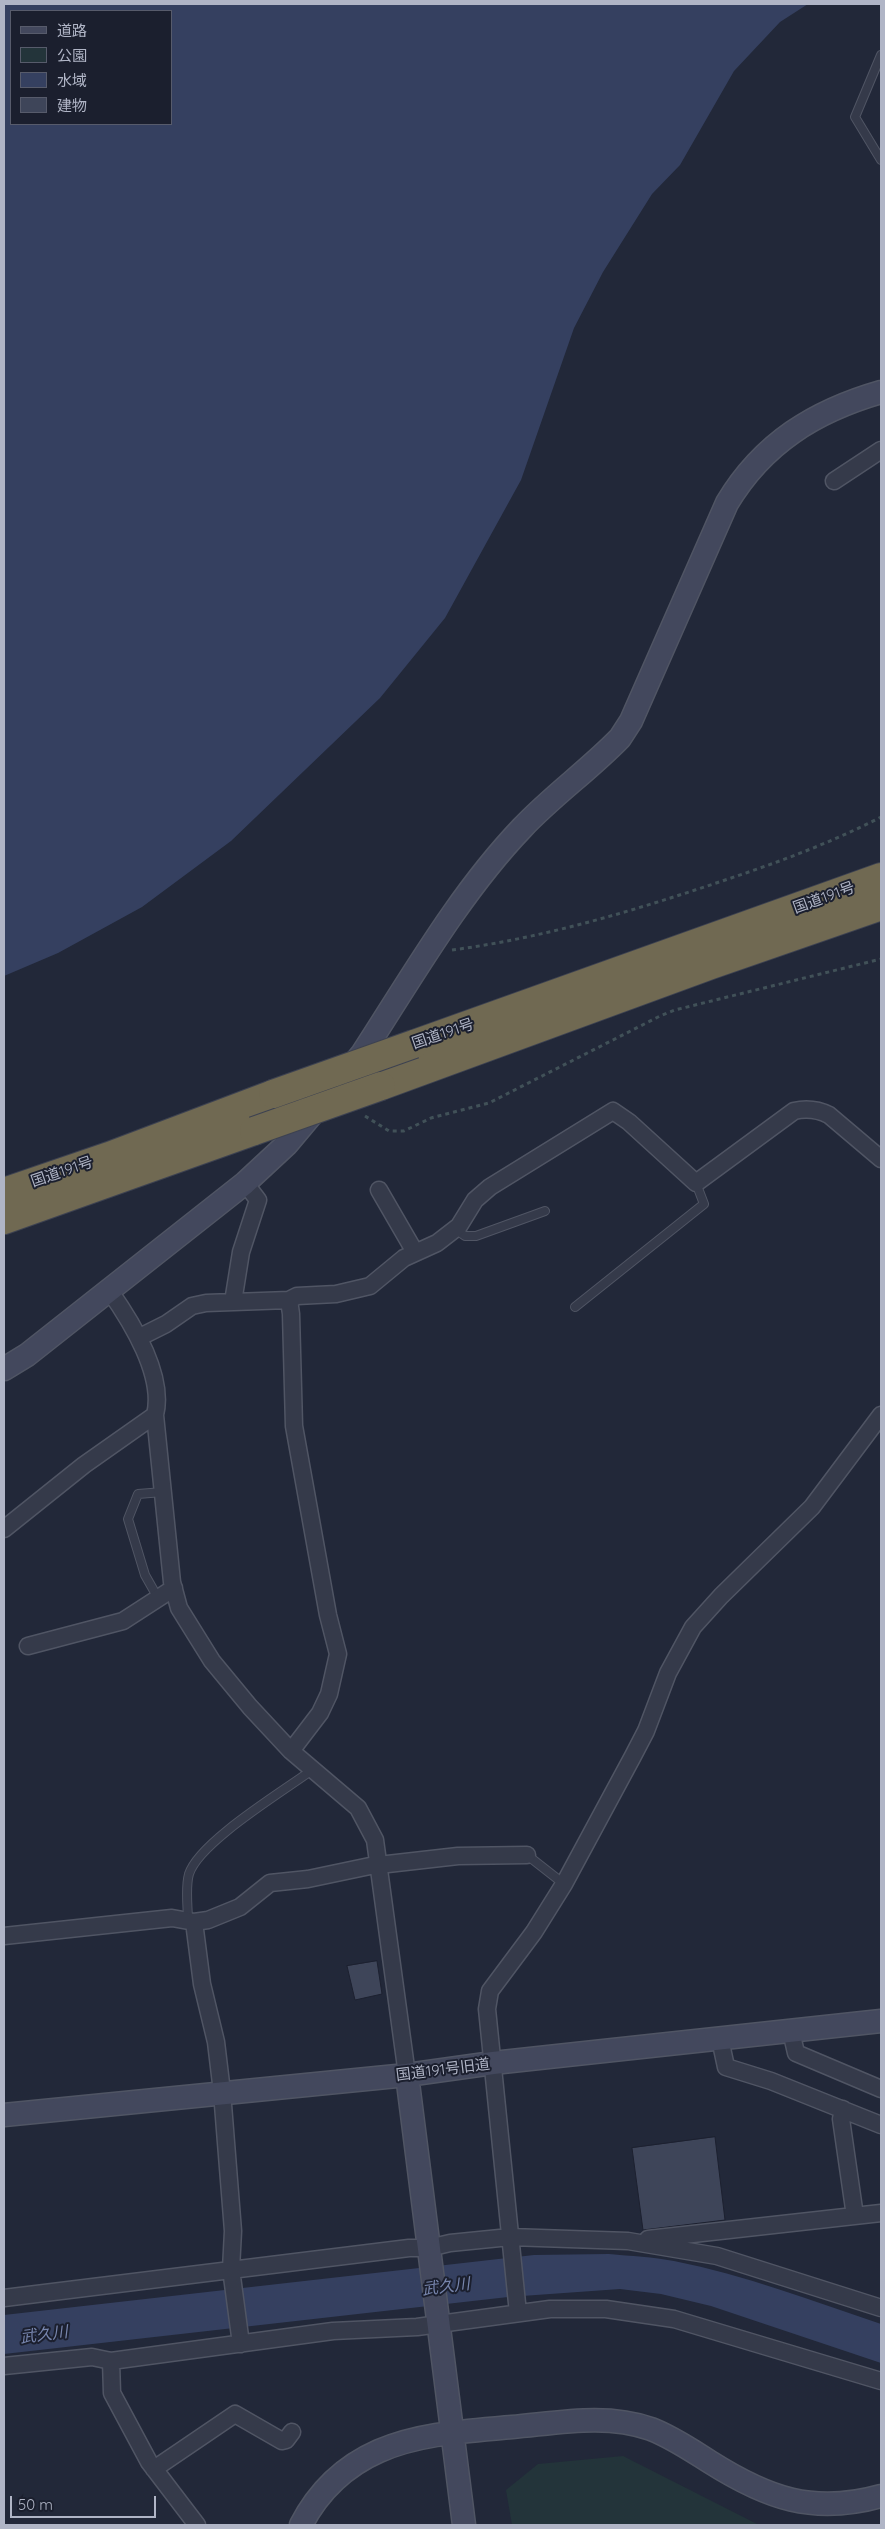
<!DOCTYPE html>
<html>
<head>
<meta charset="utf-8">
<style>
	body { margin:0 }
	#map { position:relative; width:885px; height:2529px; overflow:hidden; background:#222839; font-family:Quicksand,"Noto Sans JP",sans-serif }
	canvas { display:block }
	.frame { position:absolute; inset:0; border:5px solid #b0b5c6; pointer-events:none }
	.legend { position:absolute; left:10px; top:10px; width:162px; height:115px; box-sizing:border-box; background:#1b1f2e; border:1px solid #575b6b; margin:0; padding:6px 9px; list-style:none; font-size:15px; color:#b0b5c6 }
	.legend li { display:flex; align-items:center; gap:10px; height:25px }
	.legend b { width:25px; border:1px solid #575b6b }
	.scale { position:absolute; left:10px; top:2496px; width:146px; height:22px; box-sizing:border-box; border:2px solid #b0b5c6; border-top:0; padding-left:6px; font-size:15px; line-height:18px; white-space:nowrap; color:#b0b5c6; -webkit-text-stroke:4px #1b1f2e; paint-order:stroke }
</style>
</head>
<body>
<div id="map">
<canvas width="885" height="2529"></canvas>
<div class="frame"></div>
<ul class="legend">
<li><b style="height:6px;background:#43485d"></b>道路</li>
<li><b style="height:14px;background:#23343a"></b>公園</li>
<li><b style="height:14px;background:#354060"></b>水域</li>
<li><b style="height:14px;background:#3e4559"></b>建物</li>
</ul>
<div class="scale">50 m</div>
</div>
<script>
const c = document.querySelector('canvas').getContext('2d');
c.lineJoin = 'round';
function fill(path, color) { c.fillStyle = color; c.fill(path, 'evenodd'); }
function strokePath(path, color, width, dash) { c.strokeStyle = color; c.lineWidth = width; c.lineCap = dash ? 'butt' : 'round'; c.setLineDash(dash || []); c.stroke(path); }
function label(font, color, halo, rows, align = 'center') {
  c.font = font + ' Quicksand,"Noto Sans JP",sans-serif'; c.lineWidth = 4; c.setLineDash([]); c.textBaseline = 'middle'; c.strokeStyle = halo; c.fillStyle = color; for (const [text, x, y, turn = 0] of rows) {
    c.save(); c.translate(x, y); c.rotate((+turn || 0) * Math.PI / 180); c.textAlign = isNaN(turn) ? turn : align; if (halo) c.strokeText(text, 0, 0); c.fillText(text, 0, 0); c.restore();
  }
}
const green = new Path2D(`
	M623 2456 759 2525H512L506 2490 538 2464Z`);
const water = new Path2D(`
	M4 4H808L780 22 734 71 680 165 652 194 603 272 574 328 521 480 445 618 380 698 231 841 142 907 58 953 4 976ZM11 11H171V124H11Z
	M609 2254C631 2256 653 2257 674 2261 745 2275 813 2301 881 2324V2363L711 2306 661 2294 620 2289 508 2297 4 2354V2315L534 2255Z`);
const building = new Path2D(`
	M377 1961 382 1994 355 2000 347 1966Z
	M715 2137 725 2220 643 2230 632 2148Z`);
const path = new Path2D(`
	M452 950C535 939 616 916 695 890 759 869 821 848 881 817
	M365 1116 389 1131H404L431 1118 489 1103 660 1016 675 1010 881 959`);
const lane = new Path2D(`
	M881 55 855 117 881 160
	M455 1229 465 1236H476L545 1211
	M575 1307 704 1204 696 1183
	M158 1598 145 1575 128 1519 138 1494 163 1492
	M527 1855 564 1884
	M188 1921C188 1907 185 1888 189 1874 199 1842 282 1792 312 1770`);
const street = new Path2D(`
	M834 481 881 450
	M379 1190 412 1247 413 1253
	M109 1290C131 1321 165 1376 155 1415L172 1582 179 1608 212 1661 250 1707 291 1751 358 1808 375 1840 407 2075
	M289 1300 291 1314 294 1426 328 1615 338 1654 329 1694 320 1713 291 1751
	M233 1302 241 1252 258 1200 245 1183
	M140 1337 166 1324 192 1306 206 1303 289 1300 297 1296 336 1294 370 1286 404 1258 437 1243 459 1226 475 1200 490 1187 613 1111 629 1122 696 1183 794 1111C807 1108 817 1109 829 1115L881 1159
	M4 1529 84 1465 155 1415
	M28 1646 123 1621 174 1588
	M194 1922 202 1984 216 2042 222 2092 233 2231 231 2269 241 2344
	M4 1936 172 1918 194 1922 208 1920 240 1907 270 1883 308 1879 370 1866 458 1856 527 1855
	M791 2031 796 2053 881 2089
	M720 2039 726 2067 771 2081 881 2125
	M843 2109 841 2119 855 2216
	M648 2239 881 2213
	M4 2298 409 2248H429L450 2243 510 2237 628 2241 717 2256 881 2308
	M518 2313 487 2009 490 1991 534 1932 564 1884 633 1756 646 1731 668 1673 693 1627 721 1596 812 1507 881 1415
	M111 2361 112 2393 149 2462 197 2525
	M4 2366 92 2357 111 2361 333 2331 417 2327 550 2309H606L674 2319 881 2381
	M154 2469 235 2414 282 2441 286 2440 292 2432`);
const secondary = new Path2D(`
	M348 1071 362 1054C412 977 459 894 522 828 552 796 589 770 620 738L631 721 727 503C763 443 815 411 881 392
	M4 1369 27 1355 245 1183 287 1144 318 1107
	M407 2075 464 2525
	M4 2115 407 2075 493 2063 881 2021
	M301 2525C318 2492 345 2466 379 2451 420 2433 468 2431 512 2427 558 2423 606 2413 651 2429 672 2437 691 2450 710 2462 767 2498 813 2515 881 2496`);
const highway = new Path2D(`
	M414 1044 881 877
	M381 1086 711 965 881 906
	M4 1192 109 1156 273 1094
	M4 1220 254 1131`);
const highwayBridge = new Path2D(`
	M273 1094 414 1044
	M254 1131 381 1086`);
const streetNames = [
	["国道191号",824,898,-20],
	["国道191号",443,1034,-19],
	["国道191号",62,1172,-19],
	["国道191号旧道",443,2070,-7]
];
const waterNames = [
	["武久川",446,2287,-7],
	["武久川",44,2335,-7]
];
fill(green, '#23343a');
fill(water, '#354060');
fill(building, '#3e4559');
strokePath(building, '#1d2130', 1);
strokePath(lane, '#505564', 10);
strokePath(street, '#505564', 19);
strokePath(secondary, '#505564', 25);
strokePath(highway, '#3d4251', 30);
strokePath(path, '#415158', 3, [4, 4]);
strokePath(lane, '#353a4a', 8);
strokePath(street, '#353a4a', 16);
strokePath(secondary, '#43485d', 22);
strokePath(highway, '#706952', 28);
strokePath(highwayBridge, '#3d4251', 30, []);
strokePath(highwayBridge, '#706952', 28);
label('15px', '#b0b5c6', '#1b1f2e', streetNames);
label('italic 16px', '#7886ae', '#1b1f2e', waterNames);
</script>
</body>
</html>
